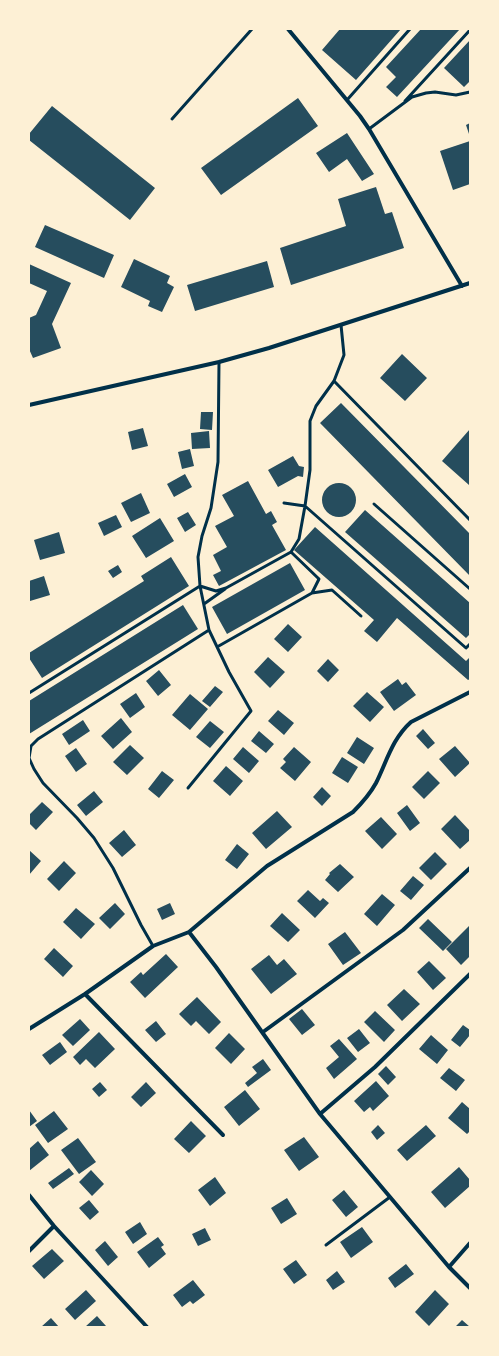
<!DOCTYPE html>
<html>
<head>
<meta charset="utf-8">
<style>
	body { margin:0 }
	#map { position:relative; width:499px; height:1356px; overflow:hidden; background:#fdf0d5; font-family:"Noto Sans",sans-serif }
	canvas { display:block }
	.frame { position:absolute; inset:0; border:30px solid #fdf0d5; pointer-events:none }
</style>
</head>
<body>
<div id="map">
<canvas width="499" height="1356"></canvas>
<div class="frame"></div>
</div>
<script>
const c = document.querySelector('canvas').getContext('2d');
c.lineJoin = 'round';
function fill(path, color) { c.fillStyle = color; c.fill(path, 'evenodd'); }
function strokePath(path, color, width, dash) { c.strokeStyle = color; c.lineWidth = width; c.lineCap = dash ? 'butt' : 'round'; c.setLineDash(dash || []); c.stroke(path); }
const building = new Path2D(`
	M340 29H401L356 80 322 50Z
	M421 29H460L397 97 386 87 396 77 386 67Z
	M470 40V81L464 87 444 68Z
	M298 98 318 126 221 195 201 168Z
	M52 106 155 188 130 220 29 140V134Z
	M470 123V137L466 125Z
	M347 133 374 174 362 181 347 159 329 172 316 153Z
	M470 141V184L453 190 440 151Z
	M376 187 385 214 392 212 404 248 291 285 280 248 346 226 338 199Z
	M45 225 114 255 104 278 35 247Z
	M134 259 170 276 167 283 174 287 162 312 148 306 150 301 121 287Z
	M267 261 274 287 195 311 187 285Z
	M29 264 71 283 52 324 61 348 33 358 29 349V318L36 315 47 291 29 283Z
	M402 354 427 378 405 401 380 378Z
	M341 403 470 534V576L320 423Z
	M201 412H213L212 430 200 429Z
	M143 428 148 446 132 450 128 432Z
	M470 429V484L469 485 442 461Z
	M209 431 210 448 192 449 191 433Z
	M190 449 194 466 182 469 178 452Z
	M293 456 299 466 304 467 303 477 298 476 278 487 268 470Z
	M185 474 192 487 174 497 167 484Z
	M248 481 266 514 271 511 277 522 272 525 286 550 219 586 213 575 221 571 213 555 227 547 215 526 234 516 222 495Z
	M322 500a17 17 0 1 1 34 0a17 17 0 1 1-34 0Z
	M141 493 150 513 131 522 121 503Z
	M365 510 470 603V634L466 638 345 532Z
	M188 512 196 525 185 532 177 518Z
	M116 515 122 527 104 536 98 523Z
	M160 518 174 541 146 558 132 536Z
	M315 527 466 661 470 657V679L468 680 397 618 377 642 364 631 374 620 294 550Z
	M59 532 65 553 40 560 34 540Z
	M171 557 189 586 42 678 29 658V653L144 581 141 576Z
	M290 563 305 590 227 634 212 607Z
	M118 565 122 572 113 578 108 571Z
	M44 576 50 595 30 601 29 581Z
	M183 605 198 629 29 734V701Z
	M288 624 302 637 288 652 274 639Z
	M268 657 285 672 270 688 254 672Z
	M328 659 339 670 328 682 317 671Z
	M159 670 171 685 158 696 146 681Z
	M398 679 402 685 406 682 416 695 394 711 380 692Z
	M215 686 223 692 210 707 202 701Z
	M367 692 384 707 370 722 353 706Z
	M136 693 145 707 130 718 120 704Z
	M190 694 208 709 190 730 172 715Z
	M278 710 294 723 284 735 268 721Z
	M121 718 132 732 113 749 101 736Z
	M83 720 90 731 69 745 62 734Z
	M210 721 224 732 210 748 196 737Z
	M423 729 435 743 428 749 416 736Z
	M259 731 274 744 266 753 251 741Z
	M357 737 374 748 364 764 347 753Z
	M130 745 144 758 127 775 113 762Z
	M455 746 470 763 455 777 439 759Z
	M243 747 259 761 249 773 233 759Z
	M294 747 311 762 295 781 280 768 286 762 283 759Z
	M76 748 87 764 76 772 65 756Z
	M342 757 358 767 348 783 332 773Z
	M226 766 243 781 230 796 213 781Z
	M162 771 174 780 159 798 148 789Z
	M428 771 440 783 424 799 412 787Z
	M322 787 331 796 322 806 313 797Z
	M94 791 103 802 86 816 77 805Z
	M42 802 53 812 36 830 29 823V815Z
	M407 805 420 823 410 831 397 813Z
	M277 811 292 827 266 849 252 833Z
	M455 815 470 831V840L460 849 441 829Z
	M381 817 397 834 382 849 365 831Z
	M124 830 136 845 122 857 109 843Z
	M237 844 249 854 237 869 225 860Z
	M29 850 41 861 29 875Z
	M435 852 447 864 431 880 419 868Z
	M64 861 76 873 59 891 47 879Z
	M340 864 354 877 338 892 325 880 330 874 329 873Z
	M413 876 424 885 411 900 400 891Z
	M308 890 320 901 323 898 329 903 315 918 297 901Z
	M382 894 395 905 377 926 364 914Z
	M115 903 125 914 110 929 99 918Z
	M170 903 175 914 162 920 157 909Z
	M76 908 95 924 81 939 63 922Z
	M282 913 300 930 288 942 270 926Z
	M428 919 452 942 443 951 419 928Z
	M470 925V956L461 965 446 949Z
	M345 932 361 953 343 965 328 944Z
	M54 948 73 966 63 977 44 959Z
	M166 954 178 967 145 998 130 982 141 972 143 975Z
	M269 955 277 965 284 959 297 974 271 994 251 969Z
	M429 961 446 978 433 990 417 972Z
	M404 989 420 1004 402 1021 387 1005Z
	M197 997 221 1022 209 1034 196 1021 191 1026 179 1014Z
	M302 1009 315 1025 302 1035 289 1019Z
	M375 1011 395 1030 384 1042 364 1022Z
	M80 1019 90 1030 73 1046 62 1035Z
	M156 1021 166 1034 156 1042 145 1030Z
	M463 1025 470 1030V1035L460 1047 451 1040Z
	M359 1029 370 1043 358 1052 347 1038Z
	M99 1032 115 1049 95 1068 86 1059 80 1065 73 1057Z
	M229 1033 245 1049 231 1064 215 1048Z
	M431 1035 448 1050 437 1064 419 1049Z
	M339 1039 357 1059 334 1079 326 1068 339 1057 330 1046Z
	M60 1042 67 1052 50 1065 42 1055Z
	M263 1059 271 1070 248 1087 245 1083 257 1073 252 1067Z
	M386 1066 396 1077 388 1085 378 1074Z
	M449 1068 465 1080 456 1091 440 1078Z
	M376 1081 389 1096 373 1111 370 1107 364 1112 354 1101Z
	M100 1082 107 1090 99 1097 92 1089Z
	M146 1082 156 1093 141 1107 131 1097Z
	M245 1090 260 1109 239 1126 224 1107Z
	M462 1102 470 1109V1131L467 1134 448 1118Z
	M29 1110 37 1121 29 1127Z
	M54 1111 68 1129 48 1143 35 1125Z
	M191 1121 206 1136 189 1153 174 1139Z
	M378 1125 385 1133 377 1140 371 1132Z
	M426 1125 436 1136 407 1161 397 1150Z
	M304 1137 319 1157 299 1171 284 1150Z
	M78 1138 96 1162 79 1174 61 1150Z
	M38 1141 49 1155 29 1171V1149Z
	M459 1167 470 1180V1186L445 1208 431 1192Z
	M69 1168 74 1174 53 1189 48 1183Z
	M91 1170 104 1184 92 1196 79 1182Z
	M215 1177 226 1193 210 1206 198 1190Z
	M344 1190 358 1207 346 1217 332 1200Z
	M287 1198 297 1214 281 1224 271 1208Z
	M89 1200 99 1212 90 1220 79 1208Z
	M140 1222 147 1234 133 1244 125 1232Z
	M362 1227 373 1242 351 1258 340 1242Z
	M205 1228 211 1240 198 1246 192 1234Z
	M158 1237 164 1245 161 1247 166 1254 149 1268 137 1252Z
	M105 1241 118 1257 108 1266 95 1250Z
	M52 1249 64 1261 44 1279 32 1266Z
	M296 1260 307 1275 294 1284 283 1269Z
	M406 1264 414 1274 395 1288 388 1278Z
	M337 1271 345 1282 333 1290 326 1280Z
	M193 1280 205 1295 193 1304 190 1301 182 1307 173 1295Z
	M86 1290 96 1301 75 1320 65 1309Z
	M435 1290 449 1304 429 1326 415 1312Z
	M97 1316 106 1326 105 1327H85Z
	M51 1318 59 1327H41Z
	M462 1320 470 1327H455Z`);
const service = new Path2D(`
	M347 100 410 29
	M405 101 470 30
	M172 119 252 29
	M369 129 412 97 426 93 435 92 456 95 470 92
	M341 325 344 355 334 381 316 406 310 421V470L305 506 466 648 470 644
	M334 381 470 520
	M374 504 470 589
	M200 586 216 591 226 588 291 552 299 539 305 506 284 503
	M312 593 332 590 361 616
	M204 604 225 589
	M217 647 312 593 319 579 291 552
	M29 693 200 586 198 557 202 536 211 508 218 462 219 362
	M188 788 251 711 229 672 209 630
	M153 946 141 925 113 868 94 838 77 818 43 783 34 769 29 758 31 746 38 739 209 630 200 586
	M326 1245 390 1197`);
const minor = new Path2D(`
	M288 29 360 116 369 129 462 286
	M29 405 219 362 269 348 470 283
	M189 932 216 967 320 1114 390 1197 449 1267 470 1288
	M85 994 223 1135
	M29 1029 85 994 153 946 189 932 267 866 353 812C362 803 370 794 376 783 387 761 392 739 411 722L470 692
	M263 1032 403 930 470 868
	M320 1114 375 1067 470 974
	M29 1195 54 1226 147 1327
	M29 1251 54 1226
	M449 1267 470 1243`);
fill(building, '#264d5e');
strokePath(service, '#003049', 3);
strokePath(minor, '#003049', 4);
</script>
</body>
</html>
